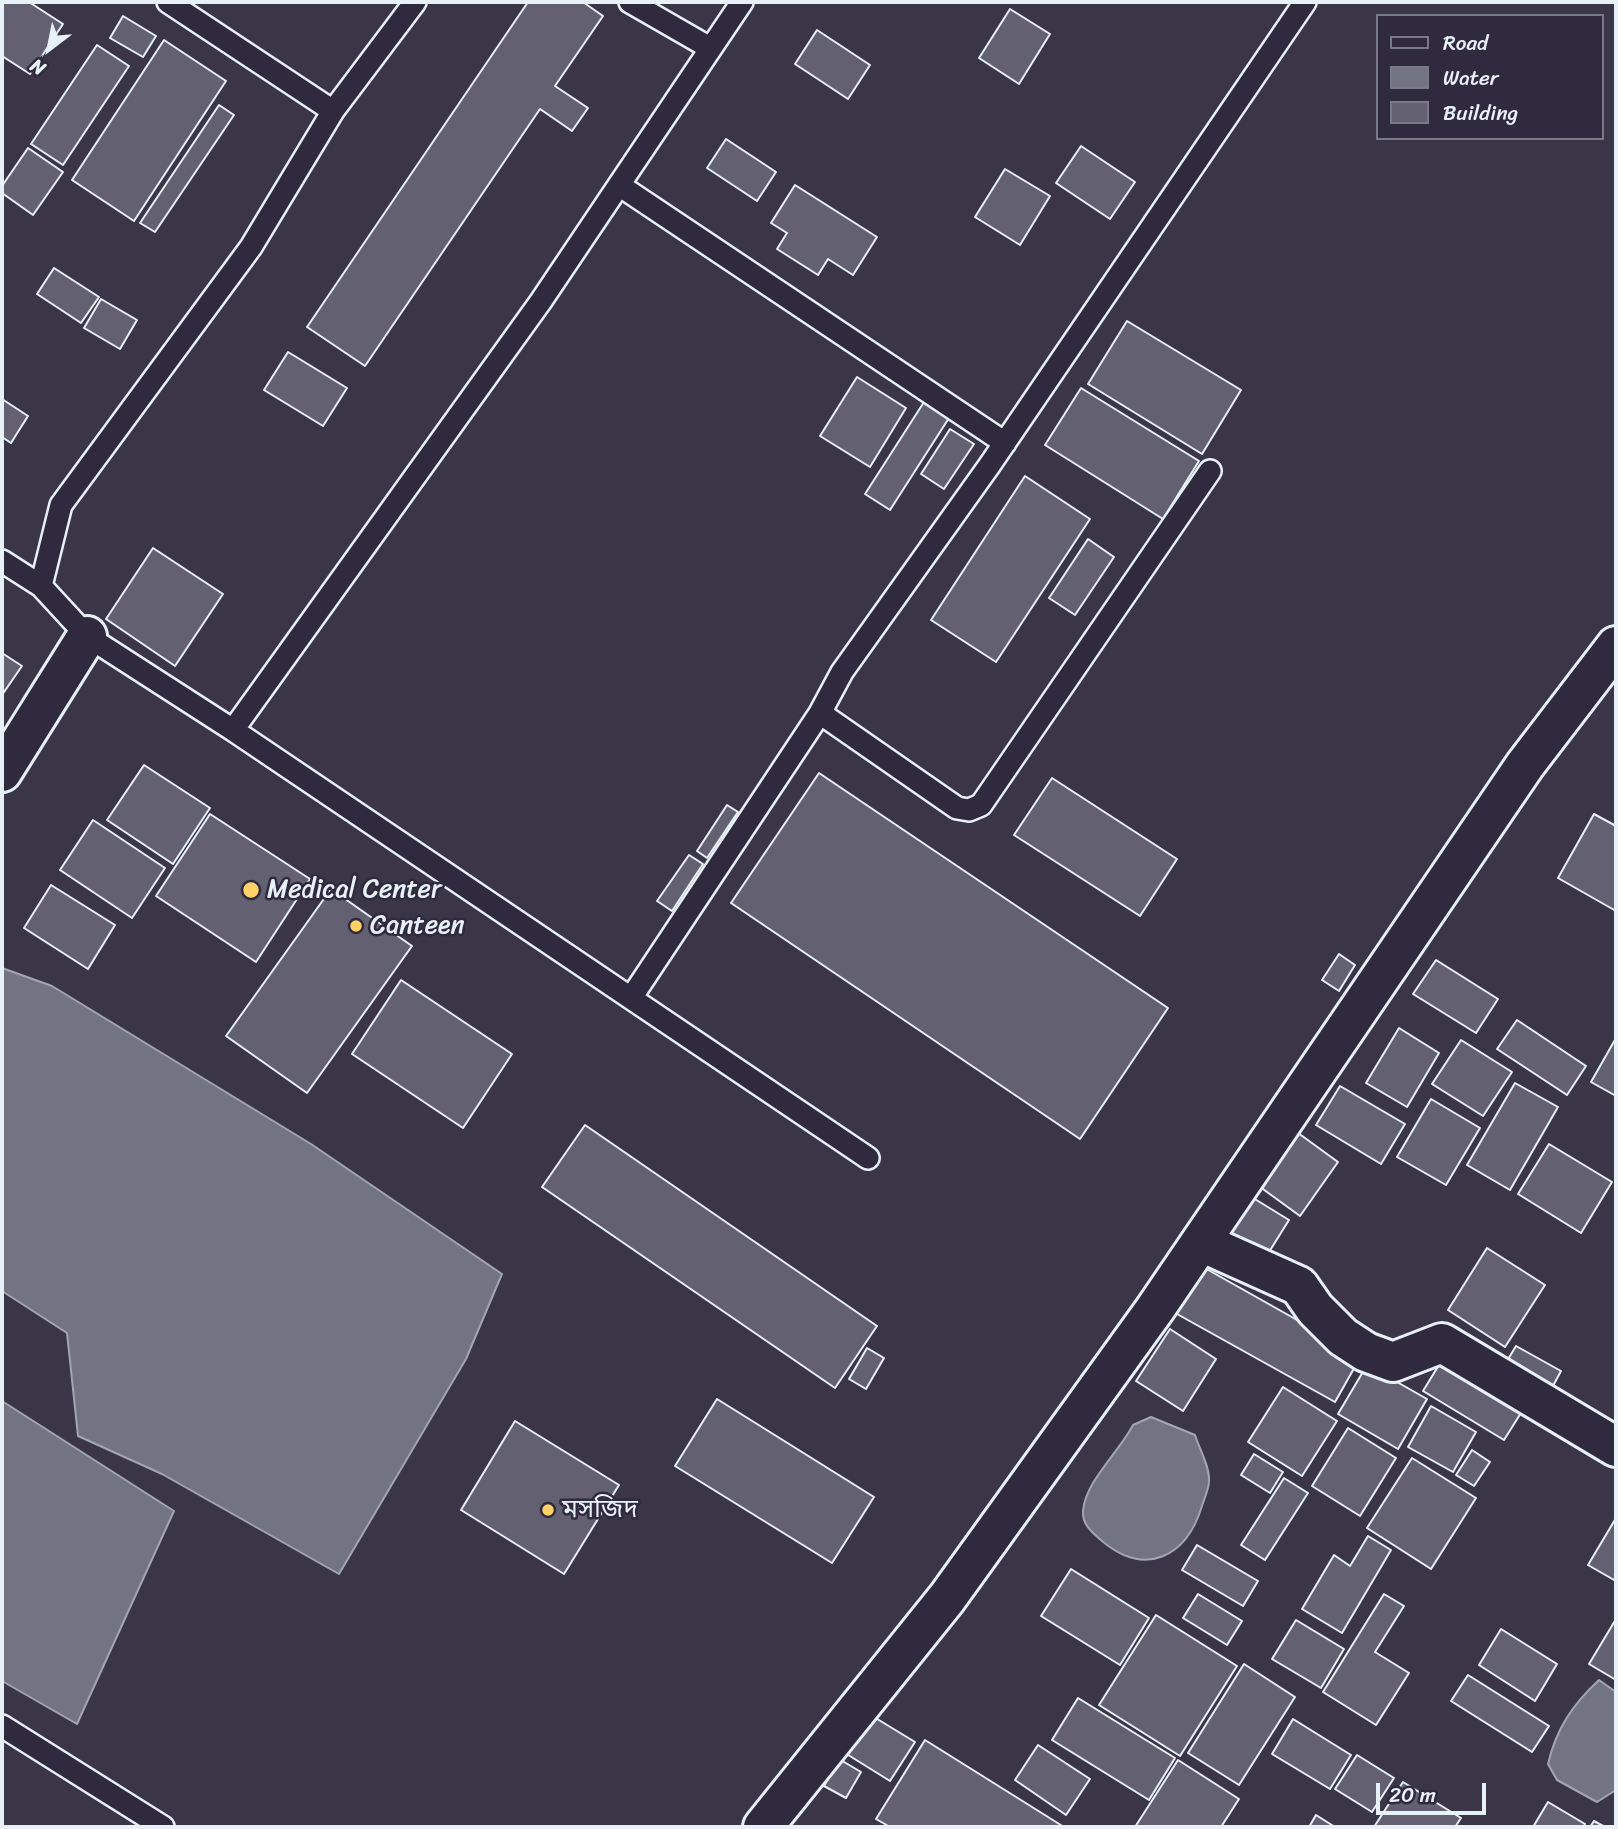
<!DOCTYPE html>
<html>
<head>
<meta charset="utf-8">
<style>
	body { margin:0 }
	#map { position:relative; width:1618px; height:1829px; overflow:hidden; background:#3a3648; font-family:Sriracha,sans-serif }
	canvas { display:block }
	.frame { position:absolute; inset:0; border:4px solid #e8f1f8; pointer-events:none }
	.legend { position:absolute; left:1376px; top:14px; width:228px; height:126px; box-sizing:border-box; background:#2f2a3d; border:2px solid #797a88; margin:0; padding:9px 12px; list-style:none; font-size:21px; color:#e8f1f8 }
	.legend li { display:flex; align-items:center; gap:14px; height:35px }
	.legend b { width:35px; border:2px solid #797a88 }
	.north { position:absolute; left:14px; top:14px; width:70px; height:70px; -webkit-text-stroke:5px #2f2a3d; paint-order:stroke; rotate:212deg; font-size:19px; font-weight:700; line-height:28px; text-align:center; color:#e8f1f8 }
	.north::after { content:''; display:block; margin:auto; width:24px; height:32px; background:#e8f1f8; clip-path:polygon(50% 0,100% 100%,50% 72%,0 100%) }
	.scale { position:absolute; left:1376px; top:1783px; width:110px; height:32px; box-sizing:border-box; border:4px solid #e8f1f8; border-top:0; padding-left:9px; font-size:21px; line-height:24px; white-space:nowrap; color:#e8f1f8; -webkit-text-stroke:5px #2f2a3d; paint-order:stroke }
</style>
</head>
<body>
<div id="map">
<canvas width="1618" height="1829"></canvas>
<div class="frame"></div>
<ul class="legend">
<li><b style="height:9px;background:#2f2a3d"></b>Road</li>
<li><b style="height:19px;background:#737482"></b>Water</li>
<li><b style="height:19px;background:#636171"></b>Building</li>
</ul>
<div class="north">N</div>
<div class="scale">20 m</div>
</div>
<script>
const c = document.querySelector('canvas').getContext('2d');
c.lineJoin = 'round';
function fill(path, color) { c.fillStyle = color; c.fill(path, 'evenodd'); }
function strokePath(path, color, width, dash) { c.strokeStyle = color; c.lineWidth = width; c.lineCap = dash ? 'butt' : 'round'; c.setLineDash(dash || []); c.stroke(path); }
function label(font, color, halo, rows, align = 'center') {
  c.font = font + ' Sriracha,"Noto Sans Bengali",sans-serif'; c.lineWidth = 5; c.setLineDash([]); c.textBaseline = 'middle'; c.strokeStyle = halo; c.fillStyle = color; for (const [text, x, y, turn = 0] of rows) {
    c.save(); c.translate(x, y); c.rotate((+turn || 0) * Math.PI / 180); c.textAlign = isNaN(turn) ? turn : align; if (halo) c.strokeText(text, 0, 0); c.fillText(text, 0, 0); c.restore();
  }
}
const water = new Path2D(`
	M2 968 52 986 311 1144 502 1274 466 1359 339 1574 162 1474 78 1436 67 1333 2 1291Z
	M2 1401 174 1511 77 1724 2 1681Z
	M1151 1417 1195 1435C1199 1448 1210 1467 1209 1481 1209 1489 1204 1499 1202 1506 1186 1558 1145 1577 1102 1541 1093 1533 1082 1525 1083 1511 1085 1482 1119 1452 1133 1425Z
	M1599 1680 1616 1692V1790L1597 1802 1557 1780 1548 1764C1556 1729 1573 1704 1599 1680Z`);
const building = new Path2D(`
	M2 2H29L63 24 30 74 2 56Z
	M528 2H583L603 16 555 86 588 108 572 131 540 109 365 366 307 327Z
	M1010 9 1050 34 1019 84 979 58Z
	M123 16 156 36 143 57 110 38Z
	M817 30 870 65 848 99 795 64Z
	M164 40 226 81 134 221 72 180Z
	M97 45 129 66 63 165 31 144Z
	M219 105 234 115 155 232 140 223Z
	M726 139 776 172 757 201 707 168Z
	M1081 146 1135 182 1110 219 1056 183Z
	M28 148 63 172 33 215 2 193V186Z
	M1005 169 1050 196 1020 245 975 217Z
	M795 185 877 237 853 275 828 259 818 275 777 249 787 233 771 223Z
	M54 268 99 297 81 323 37 294Z
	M101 299 137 320 120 349 84 328Z
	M1127 321 1241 390 1202 454 1088 384Z
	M288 352 347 388 323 426 264 390Z
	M857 377 906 408 870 467 820 436Z
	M1081 388 1199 461 1163 519 1045 445Z
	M2 399 28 416 11 443 2 437Z
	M924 402 949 418 890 510 865 494Z
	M950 429 974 444 944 489 921 474Z
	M1025 476 1090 519 996 662 931 620Z
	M1088 539 1114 557 1075 615 1049 598Z
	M153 548 223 594 175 666 106 619Z
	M2 653 22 666 2 695Z
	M144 765 210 808 173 864 107 820Z
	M819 773 1168 1008 1080 1139 731 903Z
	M1052 778 1177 859 1140 916 1014 835Z
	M727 805 738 812 707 858 697 851Z
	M210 814 310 879 256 962 156 896Z
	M1594 814 1616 826V911L1558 878Z
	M93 820 165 868 132 918 60 870Z
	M689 855 703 864 672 911 657 901Z
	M51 885 115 925 88 969 24 928Z
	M331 889 412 946 307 1093 226 1036Z
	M1339 954 1355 965 1339 991 1322 980Z
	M1436 960 1498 999 1476 1033 1413 994Z
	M401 980 512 1054 463 1128 352 1054Z
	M1517 1020 1586 1066 1567 1095 1497 1049Z
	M1399 1028 1439 1053 1407 1107 1366 1083Z
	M1616 1038V1096L1591 1082Z
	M1461 1040 1512 1072 1483 1116 1432 1084Z
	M1515 1083 1558 1107 1510 1190 1467 1165Z
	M1340 1086 1405 1124 1381 1164 1316 1125Z
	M1431 1099 1480 1128 1446 1185 1397 1157Z
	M585 1125 877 1326 835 1388 542 1187Z
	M1294 1130 1338 1162 1300 1216 1256 1184Z
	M1549 1144 1612 1182 1581 1233 1518 1194Z
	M1245 1193 1289 1220 1264 1260 1221 1233Z
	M1487 1248 1545 1285 1505 1347 1448 1310Z
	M1203 1267 1361 1356 1335 1402 1177 1314Z
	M1170 1329 1216 1359 1183 1411 1136 1381Z
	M1516 1346 1561 1371 1547 1397 1501 1371Z
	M867 1348 884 1358 866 1389 849 1379Z
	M1445 1355 1526 1405 1504 1440 1423 1391Z
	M1367 1365 1427 1399 1398 1449 1338 1414Z
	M1283 1387 1337 1421 1302 1476 1248 1442Z
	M717 1399 874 1497 832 1563 675 1466Z
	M1431 1406 1476 1432 1453 1472 1408 1447Z
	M515 1421 619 1485 564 1574 461 1510Z
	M1348 1428 1396 1458 1360 1516 1312 1486Z
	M1472 1450 1490 1462 1474 1486 1456 1475Z
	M1254 1454 1283 1472 1270 1493 1241 1475Z
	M1412 1458 1476 1498 1431 1569 1367 1528Z
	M1284 1478 1308 1493 1265 1560 1241 1545Z
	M1616 1518V1577L1614 1580 1588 1565Z
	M1368 1536 1391 1550 1342 1633 1302 1609 1334 1555 1350 1566Z
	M1197 1545 1258 1581 1243 1606 1182 1570Z
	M1071 1569 1149 1618 1120 1665 1041 1616Z
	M1198 1594 1242 1621 1227 1645 1183 1618Z
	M1384 1594 1404 1606 1375 1652 1409 1673 1376 1725 1323 1692Z
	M1156 1615 1237 1666 1180 1756 1099 1705Z
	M1616 1619V1680L1589 1664Z
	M1296 1620 1344 1649 1321 1688 1272 1659Z
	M1501 1629 1557 1664 1535 1701 1479 1665Z
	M1244 1664 1295 1697 1239 1785 1188 1753Z
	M1468 1675 1549 1726 1532 1752 1451 1701Z
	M1078 1698 1175 1758 1149 1800 1052 1740Z
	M869 1714 915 1742 890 1781 845 1753Z
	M1293 1719 1351 1755 1330 1789 1272 1754Z
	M925 1740 1064 1827H890L876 1819Z
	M1038 1745 1090 1779 1066 1815 1015 1780Z
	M1357 1755 1394 1778 1372 1812 1335 1789Z
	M839 1759 861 1772 846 1798 824 1786Z
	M1178 1760 1239 1799 1221 1827H1135Z
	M1403 1782 1461 1818 1455 1827H1374Z
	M1548 1802 1585 1824 1583 1827H1533Z
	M1316 1815 1335 1827H1309Z
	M1594 1821 1605 1827H1590Z`);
const service = new Path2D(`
	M630 2 710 48
	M333 111 415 2
	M619 185 1005 443
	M1210 471 981 805 969 810 957 808 820 713 842 672 989 466 1305 2
	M2 561 41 586 61 505 251 247 333 111 168 2
	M41 586 87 636 233 730 541 301 742 2
	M233 730 868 1158
	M631 998 820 713
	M2 1726 163 1827`);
const minor = new Path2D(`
	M2 772 87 636
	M1201 1242 1299 1286 1315 1309 1343 1337 1366 1352 1393 1362 1442 1343 1616 1447`);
const tertiary = new Path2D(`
	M763 1827 947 1598 1155 1309 1525 765 1616 646`);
const markers = [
	[251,890,9,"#ffd166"],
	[356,926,7,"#ffd166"],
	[548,1510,7,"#ffd166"]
];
const poiNames = [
	["Medical Center",267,890],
	["Canteen",370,926],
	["মসজিদ",562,1510]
];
fill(water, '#737482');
strokePath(water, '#a2a6b1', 2);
fill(building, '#636171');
strokePath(building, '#e8f1f8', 2);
strokePath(service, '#e8f1f8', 26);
strokePath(minor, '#e8f1f8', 44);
strokePath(tertiary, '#e8f1f8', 44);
strokePath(service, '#2f2a3d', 21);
strokePath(minor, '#2f2a3d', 38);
strokePath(tertiary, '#2f2a3d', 38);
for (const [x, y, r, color] of markers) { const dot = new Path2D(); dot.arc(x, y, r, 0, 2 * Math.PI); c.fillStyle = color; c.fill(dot); strokePath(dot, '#2f2a3d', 2.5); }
label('26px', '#e8f1f8', '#2f2a3d', poiNames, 'left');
</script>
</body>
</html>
